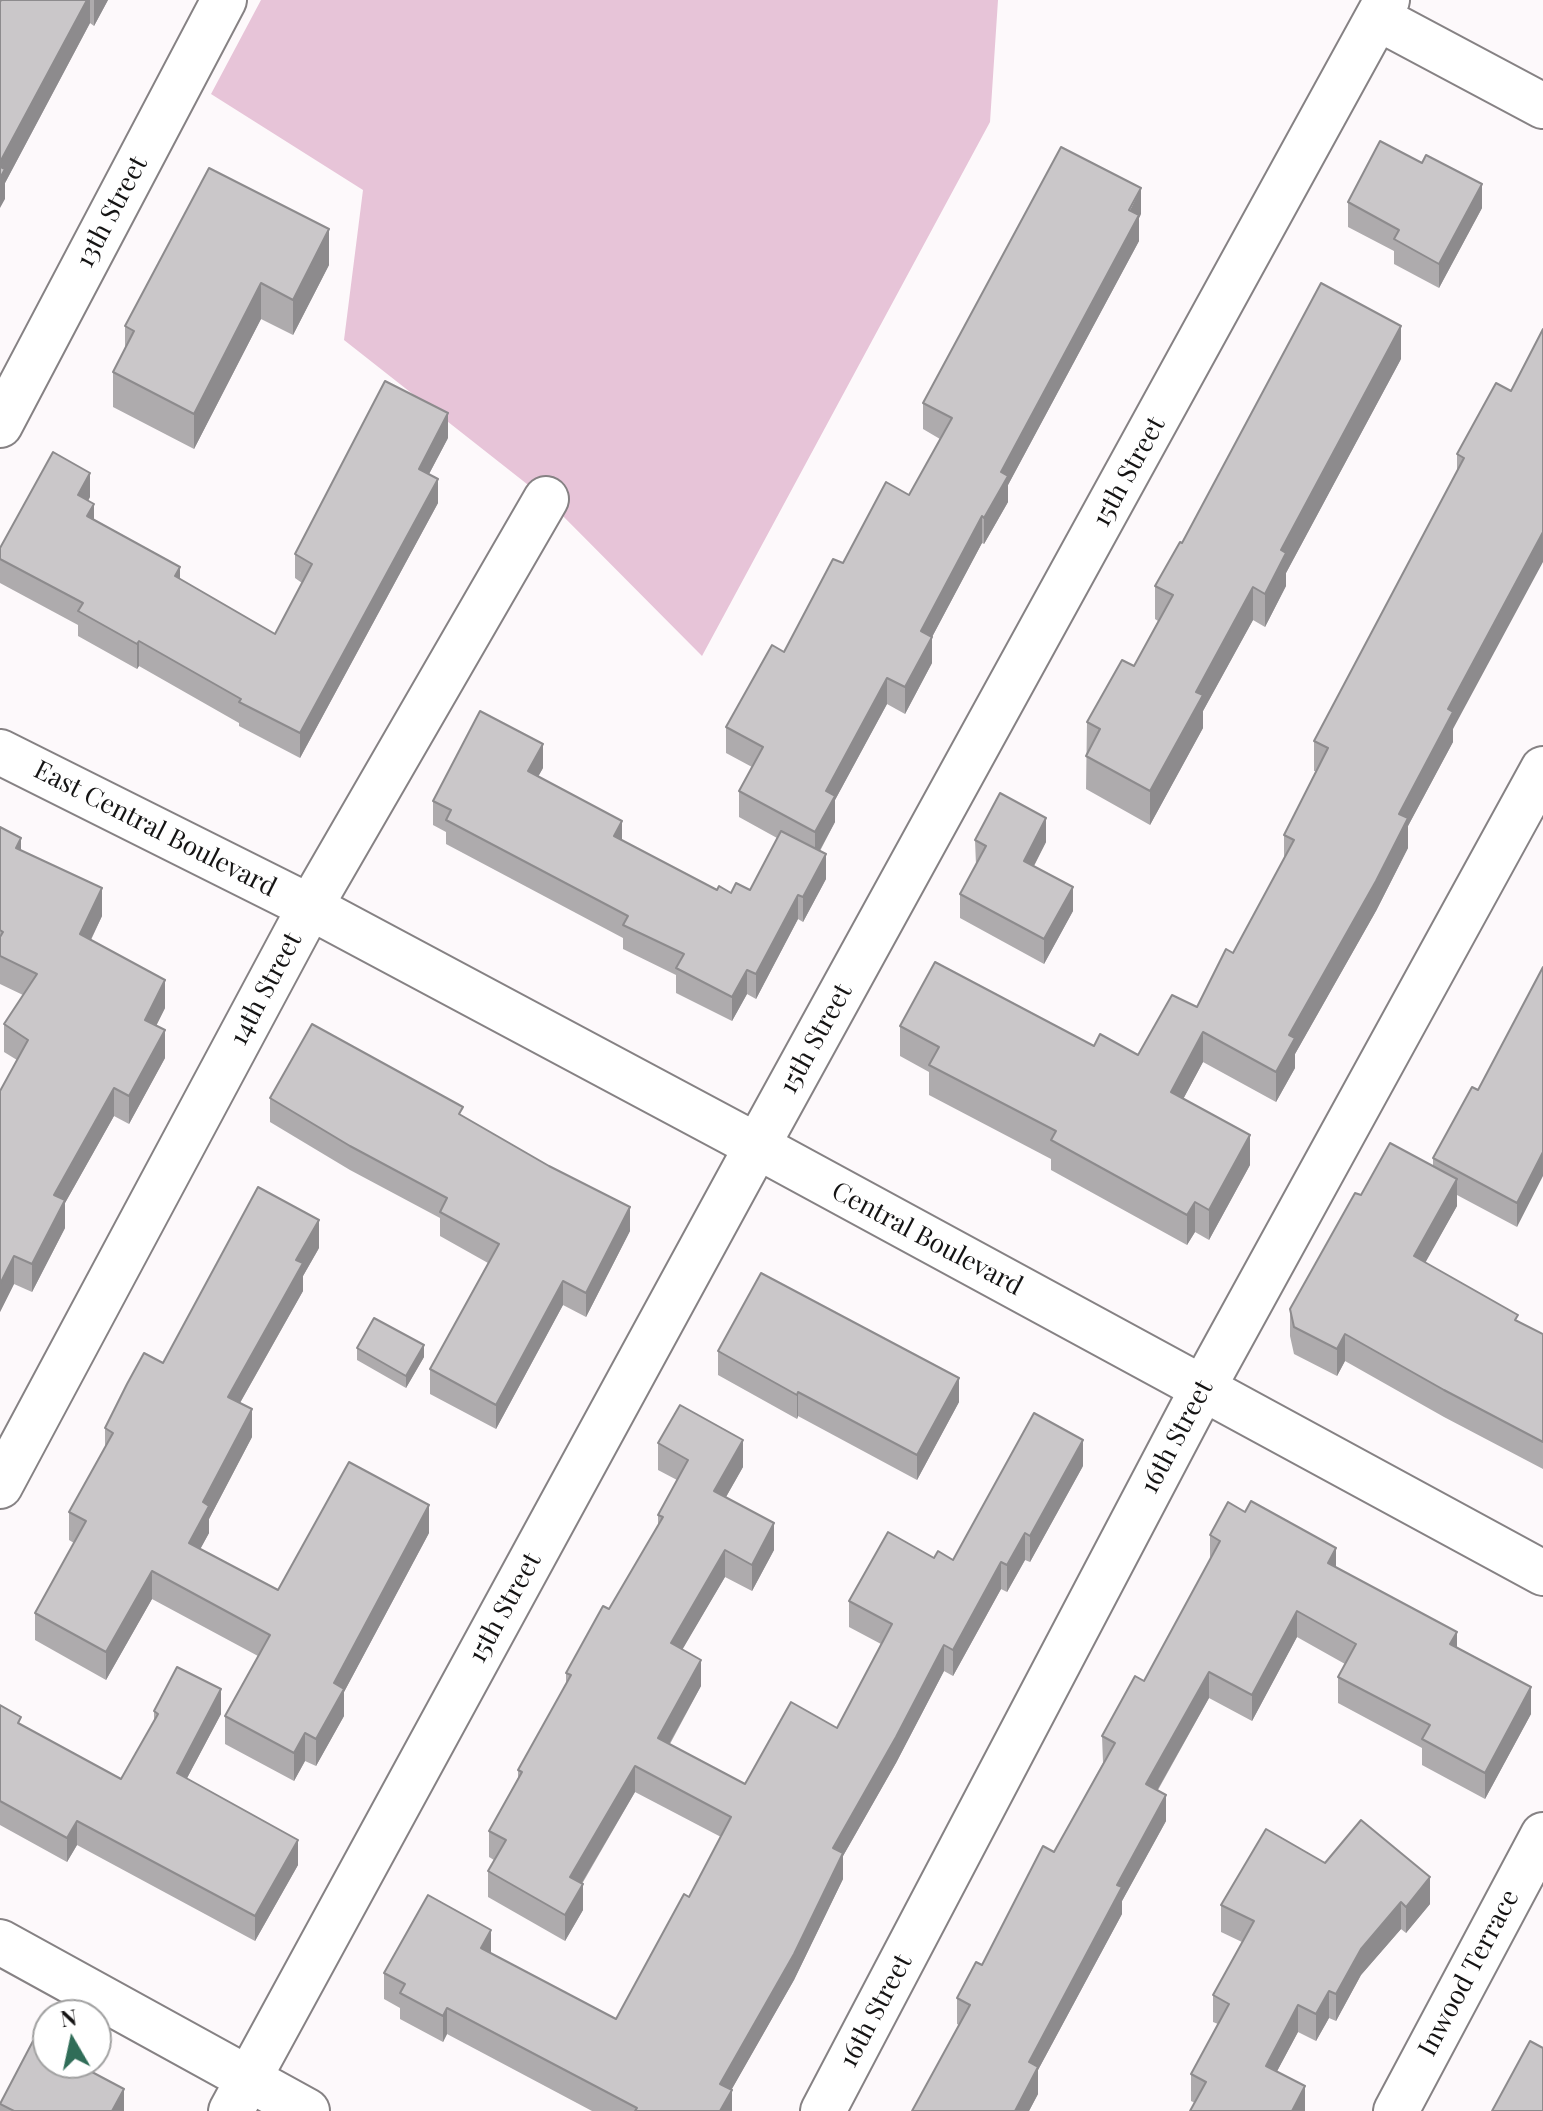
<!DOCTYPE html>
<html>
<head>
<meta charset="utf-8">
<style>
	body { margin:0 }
	#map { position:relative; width:1543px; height:2111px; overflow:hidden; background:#fdf9fb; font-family:"Playfair Display",serif }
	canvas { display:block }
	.north { position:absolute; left:32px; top:1999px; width:80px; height:80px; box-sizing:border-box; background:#fff; border:2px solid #a1a1a1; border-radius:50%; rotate:351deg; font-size:22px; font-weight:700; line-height:32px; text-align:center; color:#151414 }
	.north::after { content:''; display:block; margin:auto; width:28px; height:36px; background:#306d58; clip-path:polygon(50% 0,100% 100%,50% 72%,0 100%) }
</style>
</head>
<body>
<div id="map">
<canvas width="1543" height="2111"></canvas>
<div class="north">N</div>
</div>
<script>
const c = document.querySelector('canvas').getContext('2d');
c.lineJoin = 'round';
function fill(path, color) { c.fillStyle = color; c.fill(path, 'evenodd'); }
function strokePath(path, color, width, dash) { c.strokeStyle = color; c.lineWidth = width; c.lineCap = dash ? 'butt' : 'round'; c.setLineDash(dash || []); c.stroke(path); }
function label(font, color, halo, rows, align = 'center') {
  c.font = font + ' "Playfair Display",serif'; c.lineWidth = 8; c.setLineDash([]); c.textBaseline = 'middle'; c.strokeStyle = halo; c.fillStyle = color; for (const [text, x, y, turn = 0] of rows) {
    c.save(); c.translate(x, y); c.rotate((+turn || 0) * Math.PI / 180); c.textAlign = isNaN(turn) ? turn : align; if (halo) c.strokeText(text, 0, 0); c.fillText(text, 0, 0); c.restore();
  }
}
const green = new Path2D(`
	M261 0H998L990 122 702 656 546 499 344 340 363 190 211 94Z`);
const minor = new Path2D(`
	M1378 18 1543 106
	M0 425 224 0
	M0 1486 310 907 546 499
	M0 1942 307 2111
	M231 2111 757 1146 1387 0
	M823 2111 1203 1388 1543 769
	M1396 2111 1543 1835`);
const major = new Path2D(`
	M0 752 310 907 757 1146 1543 1573`);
const wall = new Path2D(`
	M1 0H108L94 26 90 23 5 183V199Z
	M209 168 329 265 293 335 261 319 194 449 113 407V372L125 349V326Z
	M1348 202 1482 208 1439 288 1394 264V251L1348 227Z
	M1141 214 1139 218V241L1008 485V502L984 544 982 543 932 637V663L905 714 887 704 835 800V822L820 851 826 879 803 922 798 919 756 999 747 994 732 1021 676 993V975L623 949V938L446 844V832L433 825V801L543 768 538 776 622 840 717 890 731 893 750 890 777 838 739 817V791L752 767 726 753V727L784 652 843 563 909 495 940 439 923 429V403Z
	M1401 359 1286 573V586L1265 627 1253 620 1203 711V728L1150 825 1086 789 1087 722 1134 666 1158 621 1155 619V586L1182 543Z
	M1496 383 1453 729V742L1408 826V848L1376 911 1295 1054V1068L1276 1102 1203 1062 1183 1099 1250 1165 1209 1240 1195 1232 1187 1245 1051 1170V1159L929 1095V1072L900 1056V1026L1094 1046 1138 1055 1197 1007 1233 953 1284 859V835L1316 771H1314V741L1457 471V454Z
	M448 438 429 474 438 503 300 758 239 726V723L139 666 137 669 78 636V625L0 583V548L90 497 88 501 94 519 180 579 275 634 302 583 295 578V554Z
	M0 827 21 850 102 916 91 940 165 1008 156 1026 165 1058 129 1124 114 1116 65 1203V1228L32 1292 14 1284 0 1312 17 1060 4 1052V1024L23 995 0 984Z
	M975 840 1046 842 1034 866 1073 911 1044 964 960 918V894L976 865Z
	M1543 967 1517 1227 1457 1195V1206L1425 1262 1518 1321 1543 1334V1469L1444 1417 1345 1361 1337 1376 1294 1354 1290 1336V1309L1361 1195 1433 1166V1158L1478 1090Z
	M270 1098 463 1116 630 1231 586 1317 563 1305 496 1429 430 1394V1369L488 1263 440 1236V1218L350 1170 270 1122Z
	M319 1248 303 1276V1291L240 1403 252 1437 209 1519V1533L200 1549 278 1590 429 1533 344 1692V1716L316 1766 305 1761 294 1781 225 1744V1716L258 1656 152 1599 106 1680 35 1640V1613L74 1543 69 1540V1512L105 1448V1428L163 1363Z
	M357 1348 424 1357 406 1388 357 1360Z
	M718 1351 959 1402 917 1480 798 1416 797 1419 718 1375Z
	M658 1443 743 1467 726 1497 774 1550 752 1591 725 1577 682 1649 701 1686 670 1744 745 1784 837 1728 881 1644 849 1627V1601L934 1558 953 1560 1083 1466 1030 1562 1025 1560 1007 1592 1001 1589 953 1676 944 1671 896 1763 843 1856V1879L794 1980 731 2090 732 2111H592L447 2034 443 2042 400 2019V2008L384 1999V1973L491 1953 616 2019 689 1897 721 1837 635 1792 582 1884 583 1910 565 1941 488 1897V1871L494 1860 489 1857V1831L518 1778V1770L566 1684V1673L609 1609 658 1525V1515L677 1480 658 1470Z
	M1210 1535 1336 1567 1457 1648 1531 1714 1485 1799 1422 1765V1748L1338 1703V1677L1345 1664 1297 1637 1252 1721 1209 1698 1158 1790 1166 1821 1122 1901V1914L1038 2070V2094L1029 2111H912L959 2025 957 2024V1998L982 1965 1054 1852 1103 1763 1102 1736 1144 1681 1210 1561Z
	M0 1705 21 1725 121 1779 154 1721V1711L221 1714 187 1778 298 1865 255 1941 77 1845 67 1862 0 1825Z
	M1325 1863 1430 1904 1406 1933 1401 1929 1361 1975 1336 2021 1329 2018 1316 2041 1298 2032 1277 2071 1305 2111 1195 2103 1191 2101V2074L1218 2024 1213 2022V1995L1242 1942 1221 1932V1905Z
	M0 2102 124 2111H0Z`);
const shadedWall = new Path2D(`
	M87 0H90V23L5 183V199L0 208V162Z
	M94 0H108L94 26Z
	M1482 184V208L1439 288V264Z
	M1141 188V214L1139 218V241L1008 485V502L984 544V518L1001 472Z
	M329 229V265L293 335V300Z
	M261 283V319L194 449V414Z
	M1401 326V359L1286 573V586L1265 627V594L1281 550Z
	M448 413V438L419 493V469Z
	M90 473V497L78 519V495Z
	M438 479V503L300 758V733Z
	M94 504V528L87 516Z
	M982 516V543L932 637V663L905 714V687L921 631Z
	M1543 532V562L1453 729V742L1408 826V848L1376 911 1295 1054V1068L1276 1102V1072L1289 1035 1399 814 1448 709Z
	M180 567V592L175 576Z
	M1253 587V620L1203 711V728L1150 825V791L1196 692Z
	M139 641V666L137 669V644Z
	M887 678V704L835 800V822L815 859V832L826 791Z
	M543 744V768L528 795V771Z
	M1046 818V842L1024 885V861Z
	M622 821V845L614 836Z
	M21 838V866L16 848Z
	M826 854V879L803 922V897Z
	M1073 887V911L1044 964V939Z
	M102 888V916L80 962V934Z
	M798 895V919L756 999V974Z
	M747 970V994L732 1021V997Z
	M165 980V1008L145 1048V1020Z
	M165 1030V1058L129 1124V1096Z
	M1203 1032V1062L1171 1122V1092Z
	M114 1088V1116L65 1203V1228L32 1292V1264L54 1195Z
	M1250 1135V1165L1209 1240V1210Z
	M1543 1152V1176L1517 1227V1203Z
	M1457 1179V1206L1414 1283V1256Z
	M1195 1202V1232L1187 1245V1215Z
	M630 1207V1231L586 1317V1293Z
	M319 1220V1248L303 1276V1291L228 1424V1397L296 1260Z
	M14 1256V1284L0 1312V1284Z
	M563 1281V1305L496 1429V1405Z
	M1345 1334V1361L1337 1376V1349Z
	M424 1345V1357L406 1388V1376Z
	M959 1378V1402L917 1480V1455Z
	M798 1392V1416L797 1419V1395Z
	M252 1409V1437L209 1519V1533L189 1570V1543L203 1502Z
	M743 1440V1467L714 1518V1491Z
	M1083 1440V1466L1030 1562V1536Z
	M429 1505V1533L344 1692V1716L316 1766V1739L334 1683Z
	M774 1523V1550L752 1591V1565Z
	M1025 1533V1560L1007 1592V1565Z
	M1336 1548V1574L1328 1563Z
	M725 1550V1577L671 1669V1643Z
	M1001 1562V1589L953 1676V1650Z
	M152 1571V1599L106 1680V1652Z
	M1297 1611V1637L1252 1721V1695Z
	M1457 1632V1658L1450 1644Z
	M944 1645V1671L896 1763 843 1856V1879L794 1980 720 2110V2084L833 1848Z
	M701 1660V1686L658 1764V1738Z
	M1209 1672V1698L1146 1810V1784Z
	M1531 1687V1714L1485 1799V1773Z
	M221 1689V1714L177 1797V1773Z
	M305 1733V1761L294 1781V1753Z
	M635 1766V1792L570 1903V1877Z
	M1166 1795V1821L1122 1901V1914L1038 2070V2094L1029 2111H1015L1029 2062 1117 1885Z
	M77 1821V1845L67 1862V1838Z
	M298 1840V1865L255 1941V1916Z
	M1430 1877V1904L1406 1933V1907Z
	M583 1884V1910L565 1941V1915Z
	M1401 1902V1929L1361 1975 1336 2021V1994L1361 1949Z
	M491 1930V1957L481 1948Z
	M1329 1991V2018L1316 2041V2014Z
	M1298 2005V2032L1266 2092V2066Z
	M447 2008V2034L443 2042V2016Z
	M1305 2086V2111H1292Z
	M124 2089V2111H112Z
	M732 2090V2111H720Z`);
const building = new Path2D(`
	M1 0H87L0 162V2Z
	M1380 141 1422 163 1426 155 1482 184 1439 264 1394 239 1399 230 1348 202Z
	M1061 147 1141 188 1129 210 1139 215 1001 472 1008 476 984 518 982 516 921 631 932 637 905 687 887 678 826 791 835 796 815 832 739 791 763 747 726 727 772 645 784 652 833 559 843 563 886 482 909 495 952 418 923 403Z
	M0 167 5 169 0 178Z
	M209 168 329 229 293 300 261 283 194 414 113 372 134 331 125 326Z
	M1321 283 1401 326 1281 550 1286 553 1265 594 1253 587 1196 692 1203 695 1150 791 1086 756 1100 729 1087 722 1122 660 1134 666 1173 595 1155 586 1180 542 1182 543Z
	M1543 329V532L1448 709 1453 712 1399 814 1408 818 1376 881 1289 1035 1295 1038 1276 1072 1203 1032 1171 1092 1250 1135 1209 1210 1195 1202 1187 1215 1051 1140 1056 1131 929 1065 939 1047 900 1026 935 962 1094 1046 1100 1034 1138 1055 1172 995 1197 1007 1226 949 1233 953 1294 840 1284 835 1328 748 1314 741 1464 458 1457 454 1496 383 1511 391Z
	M385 381 448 413 419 469 438 479 300 733 239 702 241 699 139 641 137 644 78 611 83 603 0 559V548L53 452 90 473 78 495 94 504 87 516 180 567 175 576 275 634 312 564 295 554Z
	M480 711 543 744 528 771 622 821 614 836 717 890 719 886 731 893 736 883 750 890 781 831 826 854 803 897 798 895 756 974 747 970 732 997 676 968 684 954 623 925 628 916 446 820 451 810 433 801Z
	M1000 793 1046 818 1024 861 1073 887 1044 939 960 894 986 846 975 840Z
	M0 827 21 838 16 848 102 888 80 934 165 980 145 1020 165 1030 129 1096 114 1088 54 1195 65 1200 32 1264 14 1256 0 1284V1091L28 1040 4 1024 37 974 0 956V937L3 932 0 930Z
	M1543 967V1152L1517 1203 1433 1158 1472 1087 1478 1090Z
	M312 1024 463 1107 459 1114 549 1166 630 1207 586 1293 563 1281 496 1405 430 1369 499 1244 440 1212 447 1198 350 1146 270 1098Z
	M1390 1143 1457 1179 1414 1256 1518 1315 1515 1320 1543 1334V1442L1444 1390 1345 1334 1337 1349 1294 1327 1290 1309 1355 1193 1361 1195Z
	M258 1187 319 1220 296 1260 303 1263 228 1397 252 1409 203 1502 209 1506 189 1543 278 1590 349 1462 429 1505 334 1683 344 1689 316 1739 305 1733 294 1753 225 1716 270 1635 152 1571 106 1652 35 1613 86 1521 69 1512 113 1433 105 1428 127 1384 144 1353 163 1363Z
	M761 1273 959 1378 917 1455 798 1392 797 1395 718 1351Z
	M374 1318 424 1345 406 1376 357 1348Z
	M680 1405 743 1440 714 1491 774 1523 752 1565 725 1550 671 1643 701 1660 658 1738 745 1784 791 1702 837 1728 892 1624 849 1601 888 1532 934 1558 938 1551 953 1560 1034 1413 1083 1440 1030 1536 1025 1533 1007 1565 1001 1562 953 1650 944 1645 896 1737 833 1848 843 1853 794 1954 720 2084 732 2090 720 2111H635L637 2108 447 2008 443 2016 400 1993 405 1984 384 1973 428 1895 491 1930 481 1948 616 2019 684 1894 689 1897 731 1817 635 1766 570 1877 583 1884 565 1915 488 1871 506 1840 489 1831 522 1772 518 1770 571 1675 566 1673 603 1606 609 1609 663 1517 658 1515 688 1460 658 1443Z
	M1251 1501 1336 1548 1328 1563 1457 1632 1450 1644 1531 1687 1485 1773 1422 1739 1430 1725 1338 1677 1356 1644 1297 1611 1252 1695 1209 1672 1146 1784 1166 1795 1117 1885 1122 1887 1029 2062 1038 2067 1015 2111H912L970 2005 957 1998 976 1962 982 1965 1043 1846 1054 1852 1115 1743 1102 1736 1135 1676 1144 1681 1220 1541 1210 1535 1228 1502 1245 1512Z
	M177 1667 221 1689 177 1773 298 1840 255 1916 77 1821 67 1838 0 1801V1705L21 1717 18 1723 121 1779 158 1714 154 1711Z
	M1361 1820 1430 1877 1406 1907 1401 1902 1361 1949 1336 1994 1329 1991 1316 2014 1298 2005 1266 2066 1305 2086 1292 2111H1190L1206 2082 1191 2074 1229 2004 1213 1995 1254 1921 1221 1905 1266 1829 1325 1863Z
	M33 2041 48 2049V2063H75L124 2089 112 2111H14L0 2104Z
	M1530 2041 1543 2048V2111H1492Z`);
const streetNames = [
	["13th Street",112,212,-62],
	["15th Street",1129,472,-61],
	["East Central Boulevard",155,829,27],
	["14th Street",266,989,-62],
	["15th Street",816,1039,-61],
	["Central Boulevard",927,1239,28],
	["16th Street",1177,1437,-62],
	["15th Street",505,1608,-61],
	["Inwood Terrace",1469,1973,-62],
	["16th Street",876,2011,-62]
];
fill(green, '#e7c4d8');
strokePath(minor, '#868284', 48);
strokePath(major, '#868284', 48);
strokePath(minor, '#fff', 44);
strokePath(major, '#fff', 44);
fill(wall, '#aeabad');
fill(shadedWall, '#8d8b8d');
fill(building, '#cac7c9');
strokePath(building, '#8d8b8d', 2);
label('26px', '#151414', '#fff', streetNames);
</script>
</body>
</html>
